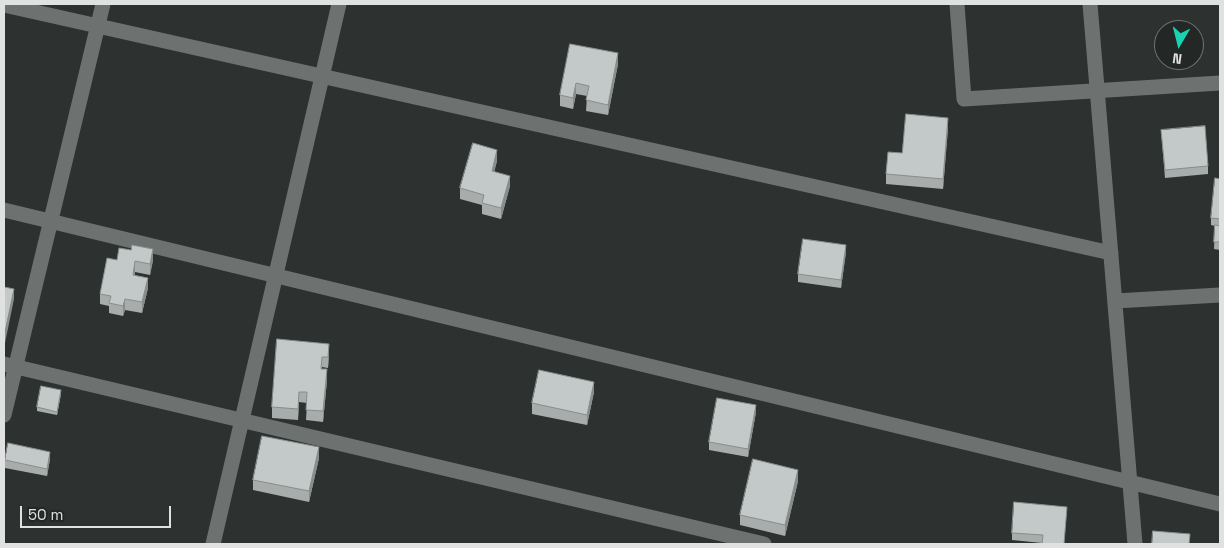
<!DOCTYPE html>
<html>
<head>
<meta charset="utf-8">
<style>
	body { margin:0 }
	#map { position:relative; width:1224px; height:548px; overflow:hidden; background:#2d3130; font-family:"Space Grotesk",sans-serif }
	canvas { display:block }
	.frame { position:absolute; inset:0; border:5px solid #dfe2e1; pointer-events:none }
	.north { position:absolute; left:1154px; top:20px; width:50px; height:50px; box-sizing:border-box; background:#232826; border:1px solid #6e7271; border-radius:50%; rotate:188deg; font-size:14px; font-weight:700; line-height:20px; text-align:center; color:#dfe2e1 }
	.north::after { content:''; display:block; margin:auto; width:18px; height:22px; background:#18d5b2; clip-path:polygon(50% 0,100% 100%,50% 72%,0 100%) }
	.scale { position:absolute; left:20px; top:506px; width:151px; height:22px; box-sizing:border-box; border:2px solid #dfe2e1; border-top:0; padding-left:6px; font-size:15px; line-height:18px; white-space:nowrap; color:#dfe2e1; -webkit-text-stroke:4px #232826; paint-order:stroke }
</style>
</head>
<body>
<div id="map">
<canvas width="1224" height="548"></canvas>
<div class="frame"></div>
<div class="north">N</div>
<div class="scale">50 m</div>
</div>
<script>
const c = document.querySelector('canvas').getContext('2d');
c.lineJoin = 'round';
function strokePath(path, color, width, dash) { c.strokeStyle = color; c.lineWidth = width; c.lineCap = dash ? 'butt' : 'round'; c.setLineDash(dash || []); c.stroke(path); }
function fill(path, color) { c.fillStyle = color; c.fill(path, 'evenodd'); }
const minor = new Path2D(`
	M957 4 964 99 1220 83
	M1090 4 1135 544
	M4 5 1111 253
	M4 210 1220 504
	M1115 301 1220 295
	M4 364 764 544
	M4 415 103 4
	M213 544 339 4`);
const wall = new Path2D(`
	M570 44 618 64 608 115 586 111 587 96 576 94 573 109 560 106V95Z
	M948 128 943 189 886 184V174L902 153Z
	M1161 130 1208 166V174L1165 178Z
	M497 161 494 171 510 186 501 219 482 214V205L460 199V188Z
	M1220 179V250L1214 249 1215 226 1211 225V218Z
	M131 250 153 260 150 275 135 272V275L148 288 142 313 125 310 123 316 109 313V306L100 304V294L117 260Z
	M846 252 841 288 798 282V274Z
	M277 339 329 355 328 368 322 367V369L327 380 323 422 306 420 307 403 299 402 298 420 272 418V407Z
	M594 392 587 425 532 414V403Z
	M61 394 57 415 37 411V407Z
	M756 412 748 457 709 450V442Z
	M319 458 309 502 253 490V480Z
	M50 459 47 476 5 468V460Z
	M798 481 785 536 740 525V515Z
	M1067 514 1042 543 1012 540V533Z`);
const shadedWall = new Path2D(`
	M618 53V64L608 115V105Z
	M576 83V94L573 109V98Z
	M948 118V128L943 189V179Z
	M497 150V161L492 181V171Z
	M510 176V186L501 219V208Z
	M846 245V252L841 288V280Z
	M153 249V260L150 275V264Z
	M135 261V272L133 286V275Z
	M148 278V288L142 313V302Z
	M14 289V299L4 348V337Z
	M125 299V310L123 316V306Z
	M329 344V355L328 368V357Z
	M327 369V380L323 422V411Z
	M594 382V392L587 425V415Z
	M61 390V394L57 415V412Z
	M299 392V402L298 420V409Z
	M756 405V412L748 457V449Z
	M319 447V458L309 502V491Z
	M50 452V459L47 476V469Z
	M798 470V481L785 536V525Z`);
const building = new Path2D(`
	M570 44 618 53 608 105 586 100 589 86 576 83 573 98 560 95Z
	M906 114 948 118 943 179 886 174 888 152 902 153Z
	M1205 126 1208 166 1165 170 1161 130Z
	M473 143 497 150 492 171 510 176 501 208 482 203 484 195 460 188Z
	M1215 178 1220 179V219L1211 218Z
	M1215 225 1220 226V242H1214Z
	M803 239 846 245 841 280 798 274Z
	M132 245 153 249 150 264 135 261 133 275 148 278 142 302 125 299 123 306 109 303 111 296 100 294 107 258 117 260 119 248 131 250Z
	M4 287 14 289 4 337Z
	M277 339 329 344 328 357H322L321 369H327L323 411 306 410 307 392H299L298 409 272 407Z
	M539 370 594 382 587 415 532 403Z
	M41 386 61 390 57 412 37 407Z
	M717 398 756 405 748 449 709 442Z
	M262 436 319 447 309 491 253 480Z
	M8 443 50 452 47 469 5 460Z
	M753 459 798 470 785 525 740 515Z
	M1014 502 1067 507 1064 544H1042L1043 535 1012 533Z
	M1153 531 1190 534 1189 544H1152Z`);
strokePath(minor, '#6d7270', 15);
fill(wall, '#a8adac');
fill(shadedWall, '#888d8c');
fill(building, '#c3c9c8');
strokePath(building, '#888d8c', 1);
</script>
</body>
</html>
